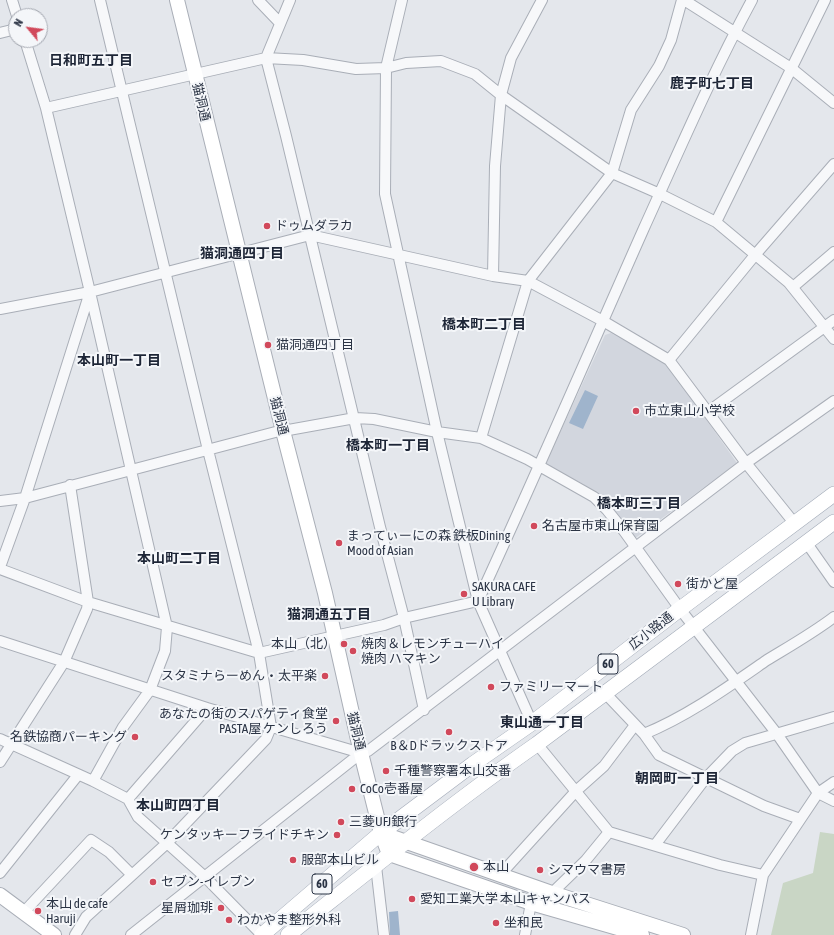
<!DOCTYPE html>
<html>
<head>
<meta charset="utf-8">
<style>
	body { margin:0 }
	#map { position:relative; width:834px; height:935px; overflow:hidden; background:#e4e7ec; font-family:"Asap Condensed",sans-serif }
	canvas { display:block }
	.north { position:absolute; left:8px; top:8px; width:40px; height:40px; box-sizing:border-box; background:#f4f6f9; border:1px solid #a4a8b1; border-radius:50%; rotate:299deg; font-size:11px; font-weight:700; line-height:16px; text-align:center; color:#2b3445 }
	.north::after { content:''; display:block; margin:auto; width:14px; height:18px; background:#d1495b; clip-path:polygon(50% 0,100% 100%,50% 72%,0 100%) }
</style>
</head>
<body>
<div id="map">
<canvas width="834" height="935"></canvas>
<div class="north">N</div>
</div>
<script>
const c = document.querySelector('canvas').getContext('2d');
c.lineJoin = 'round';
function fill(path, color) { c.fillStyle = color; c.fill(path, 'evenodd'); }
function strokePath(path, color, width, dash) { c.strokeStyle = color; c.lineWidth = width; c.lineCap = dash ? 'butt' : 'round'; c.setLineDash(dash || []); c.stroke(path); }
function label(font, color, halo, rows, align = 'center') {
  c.font = font + ' "Asap Condensed","Noto Sans JP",sans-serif'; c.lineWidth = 4; c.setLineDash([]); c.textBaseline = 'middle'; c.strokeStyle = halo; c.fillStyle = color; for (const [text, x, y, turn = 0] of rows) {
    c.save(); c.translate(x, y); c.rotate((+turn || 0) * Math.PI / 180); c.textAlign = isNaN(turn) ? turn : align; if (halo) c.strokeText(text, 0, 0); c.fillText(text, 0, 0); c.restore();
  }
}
const built = new Path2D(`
	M611 333 667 364 737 463 634 539 600 497 583 484 545 465 605 335Z`);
const green = new Path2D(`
	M820 832 834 834V935H771L783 883 813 873Z`);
const water = new Path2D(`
	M585 390 598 396 583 429 569 423Z
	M398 911 400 935H390L389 912Z`);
const street = new Path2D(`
	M12 0 17 16
	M258 0 280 23
	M290 0 266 58 286 136 380 527 404 618 424 710
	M402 0 386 68 385 194 437 432 478 601 532 723
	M684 0 791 68 834 103
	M0 33 16 29
	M25 40 46 108
	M834 164 755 255 669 360 603 321 528 281 493 276 310 235 90 292 46 108 266 58 303 60 356 69 386 68 406 63 441 61 475 74 501 95 612 173 660 194 716 222 789 283 834 339
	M716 222 825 0
	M493 276 495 166 501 95 511 58 542 0
	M793 287 834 252
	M90 292 167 627 165 651 150 690 123 727 93 781
	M0 309 90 292
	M669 360 746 463 795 524
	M709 411 834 320
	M283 431 355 418 374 419 437 432 481 438 527 459 594 497 607 510 624 531 680 609 777 734 818 793 834 801
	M481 438 528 281 612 173 631 110 659 66 671 40 682 0
	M0 501 25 498 283 430
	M806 542 834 582
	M0 567 25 498 90 292
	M0 569 88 602 259 653 384 625 404 618 478 601
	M478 601C535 477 589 352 644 228 679 151 712 74 752 0
	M0 641 207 708
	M605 693 644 734 659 755 764 806 800 819
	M644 734C688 716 728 687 767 660 790 646 813 633 834 617
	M0 739 93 781 128 799 138 817 205 877 262 935
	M537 744 609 832 720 865 763 875
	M0 762 64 662 87 609 88 602 70 485
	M128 799 207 708 361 753 368 751 746 463 834 401
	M655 845 705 779 732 751 745 743 834 717
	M376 866 384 935
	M0 873 78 775
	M500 875 576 791 604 766 635 725
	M552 893 586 860 609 832
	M23 913 91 840 109 852 132 875
	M75 935 86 917 166 844 266 739 271 727 259 653 208 450 100 0
	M131 935 361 753
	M525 935 531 903
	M751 935 763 875 818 793 834 782`);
const secondary = new Path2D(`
	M177 0 283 431 325 593 361 753 381 833 389 854 531 903 642 935
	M381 833 552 893 683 935
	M0 895 54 935`);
const primary = new Path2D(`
	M262 935 381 833 473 764 532 723 680 609 834 494
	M288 935C370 870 451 804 537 744L834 522`);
const markers = [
	[267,226,4,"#d1495b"],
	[268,345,4,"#d1495b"],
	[636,411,4,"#d1495b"],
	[534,526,4,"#d1495b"],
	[339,543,4,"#d1495b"],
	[678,584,4,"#d1495b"],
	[464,594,4,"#d1495b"],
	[344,644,4,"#d1495b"],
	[353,651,4,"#d1495b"],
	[325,676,4,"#d1495b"],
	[491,687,4,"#d1495b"],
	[336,721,4,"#d1495b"],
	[449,732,4,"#d1495b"],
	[135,737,4,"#d1495b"],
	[386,771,4,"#d1495b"],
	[352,789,4,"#d1495b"],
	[341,822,4,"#d1495b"],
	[337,835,4,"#d1495b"],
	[293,860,4,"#d1495b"],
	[474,867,5,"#d1495b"],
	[540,870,4,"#d1495b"],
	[153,882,4,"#d1495b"],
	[412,899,4,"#d1495b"],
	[221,908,4,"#d1495b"],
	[38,911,4,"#d1495b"],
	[229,920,4,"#d1495b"],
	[496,923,4,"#d1495b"]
];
const shields = [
	[608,664,20],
	[322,884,20]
];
const shieldNames = [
	["60",608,664],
	["60",322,884]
];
const streetNames = [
	["猫洞通",201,102,77],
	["猫洞通",279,416,76],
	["広小路通",651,631,-38],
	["猫洞通",356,731,77]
];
const poiNames = [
	["ドゥムダラカ",275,226],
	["猫洞通四丁目",276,345],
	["市立東山小学校",644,411],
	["名古屋市東山保育園",542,526],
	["まってぃーにの森 鉄板Dining",347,536],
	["Mood of Asian",347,551],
	["街かど屋",686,584],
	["SAKURA CAFE",472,587],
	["U Library",472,602],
	["本山（北）",336,644,"right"],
	["焼肉＆レモンチューハイ",361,644],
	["焼肉 ハマキン",361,659],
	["スタミナらーめん・太平楽",317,676,"right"],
	["ファミリーマート",499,687],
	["あなたの街のスパゲティ食堂",328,714,"right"],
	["PASTA屋 ケンしろう",328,729,"right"],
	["名鉄協商パーキング",127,737,"right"],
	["B＆Dドラックストア",449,746,"center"],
	["千種警察署本山交番",394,771],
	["CoCo壱番屋",360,789],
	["三菱UFJ銀行",349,822],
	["ケンタッキーフライドチキン",329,835,"right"],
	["服部本山ビル",301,860],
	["本山",483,867],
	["シマウマ書房",548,870],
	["セブン-イレブン",161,882],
	["愛知工業大学 本山キャンパス",420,899],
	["本山 de cafe",46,904],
	["Haruji",46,919],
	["星屑珈琲",213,908,"right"],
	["わかやま整形外科",237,920],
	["坐和民",504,923]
];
const neighbourhoodNames = [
	["日和町五丁目",91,61],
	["鹿子町七丁目",712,84],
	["猫洞通四丁目",242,254],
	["橋本町二丁目",484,325],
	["本山町一丁目",119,361],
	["橋本町一丁目",388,446],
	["橋本町三丁目",639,504],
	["本山町二丁目",179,559],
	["猫洞通五丁目",329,615],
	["東山通一丁目",542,723],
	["朝岡町一丁目",677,779],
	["本山町四丁目",178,806]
];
fill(built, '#d2d6de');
fill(green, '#c9d6c5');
fill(water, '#9fb4cc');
strokePath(street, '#a9aeb7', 12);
strokePath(secondary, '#a9aeb7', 16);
strokePath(primary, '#a3abb8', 16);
strokePath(street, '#f7f8fa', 10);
strokePath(secondary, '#fff', 14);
strokePath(primary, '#fff', 15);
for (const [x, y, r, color] of markers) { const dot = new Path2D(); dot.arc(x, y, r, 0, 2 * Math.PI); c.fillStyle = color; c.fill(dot); strokePath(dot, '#f4f6f9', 1.5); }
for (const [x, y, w] of shields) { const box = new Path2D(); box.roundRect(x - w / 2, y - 10, w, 20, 3); c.fillStyle = '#f4f6f9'; c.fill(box); strokePath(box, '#2b3445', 1); }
label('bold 12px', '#2b3445', null, shieldNames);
label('13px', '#2b3445', '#f4f6f9', streetNames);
label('13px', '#2b3445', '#f4f6f9', poiNames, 'left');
label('bold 14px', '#1d2536', '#f4f6f9', neighbourhoodNames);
</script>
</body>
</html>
